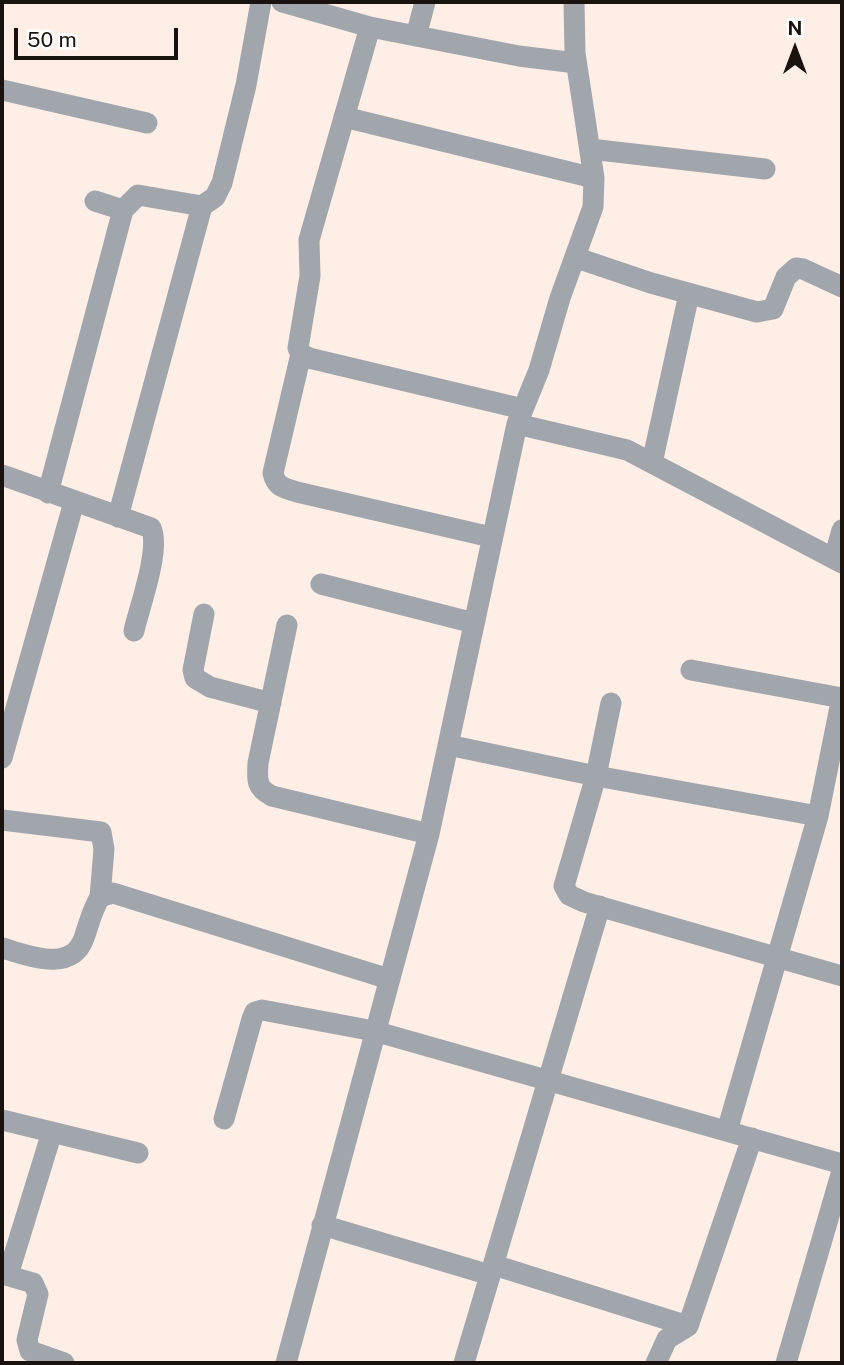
<!DOCTYPE html>
<html>
<head>
<meta charset="utf-8">
<style>
	body { margin:0 }
	#map { position:relative; width:844px; height:1365px; overflow:hidden; background:#ffeee6; font-family:"Public Sans",sans-serif }
	canvas { display:block }
	.frame { position:absolute; inset:0; border:4px solid #19120e; pointer-events:none }
	.north { position:absolute; left:760px; top:14px; width:70px; height:70px; -webkit-text-stroke:5px #fff; paint-order:stroke; rotate:0deg; font-size:19px; font-weight:700; line-height:28px; text-align:center; color:#19120e }
	.north::after { content:''; display:block; margin:auto; width:24px; height:32px; background:#19120e; clip-path:polygon(50% 0,100% 100%,50% 72%,0 100%) }
	.scale { position:absolute; left:14px; top:28px; width:164px; height:32px; box-sizing:border-box; border:4px solid #19120e; border-top:0; padding-left:9px; font-size:21px; line-height:24px; white-space:nowrap; color:#19120e; -webkit-text-stroke:5px #fff; paint-order:stroke }
</style>
</head>
<body>
<div id="map">
<canvas width="844" height="1365"></canvas>
<div class="frame"></div>
<div class="north">N</div>
<div class="scale">50 m</div>
</div>
<script>
const c = document.querySelector('canvas').getContext('2d');
c.lineJoin = 'round';
function strokePath(path, color, width, dash) { c.strokeStyle = color; c.lineWidth = width; c.lineCap = dash ? 'butt' : 'round'; c.setLineDash(dash || []); c.stroke(path); }
const street = new Path2D(`
	M282 2 370 27 519 56 576 63
	M370 27 309 240 310 276 298 348 301 354 309 358 523 409
	M416 36 425 2
	M2 90 147 123
	M344 117 594 178
	M590 149 765 169
	M95 201 123 210 138 195 202 206 215 197 222 183 246 85 261 2
	M577 258 651 283 757 312 773 309 786 277 796 268 803 269 842 287
	M301 354 273 473C276 487 284 488 297 492L491 537
	M517 424 627 450 842 563
	M652 463 689 294
	M2 475 151 528C161 549 139 608 134 631
	M48 493 123 210
	M118 517 202 206
	M834 559 842 530
	M321 584 474 623
	M204 614 193 670 195 678 210 687 271 703
	M287 625 258 763C257 780 256 788 272 796L429 834
	M691 670 842 698
	M611 703 596 776 564 886 569 895 584 902 842 976
	M448 745 596 776 818 816
	M2 758 74 502
	M2 820 101 832 104 849 100 897
	M2 948C28 955 71 974 84 938 89 924 92 910 100 897L113 893 389 979
	M224 1119 252 1019 255 1012 262 1010 374 1031 842 1164
	M2 1120 138 1153
	M727 1131 818 816 842 697
	M322 1225 490 1275
	M494 1265 688 1326
	M2 1274 33 1283 38 1294 27 1340 30 1351 64 1363
	M8 1275 52 1132
	M286 1363 429 834 517 424 539 370 560 298 593 207 594 178 575 53 574 2
	M464 1363 600 906
	M656 1363 667 1339 688 1326 752 1138
	M786 1363 842 1171`);
strokePath(street, '#a1a6ad', 21);
</script>
</body>
</html>
